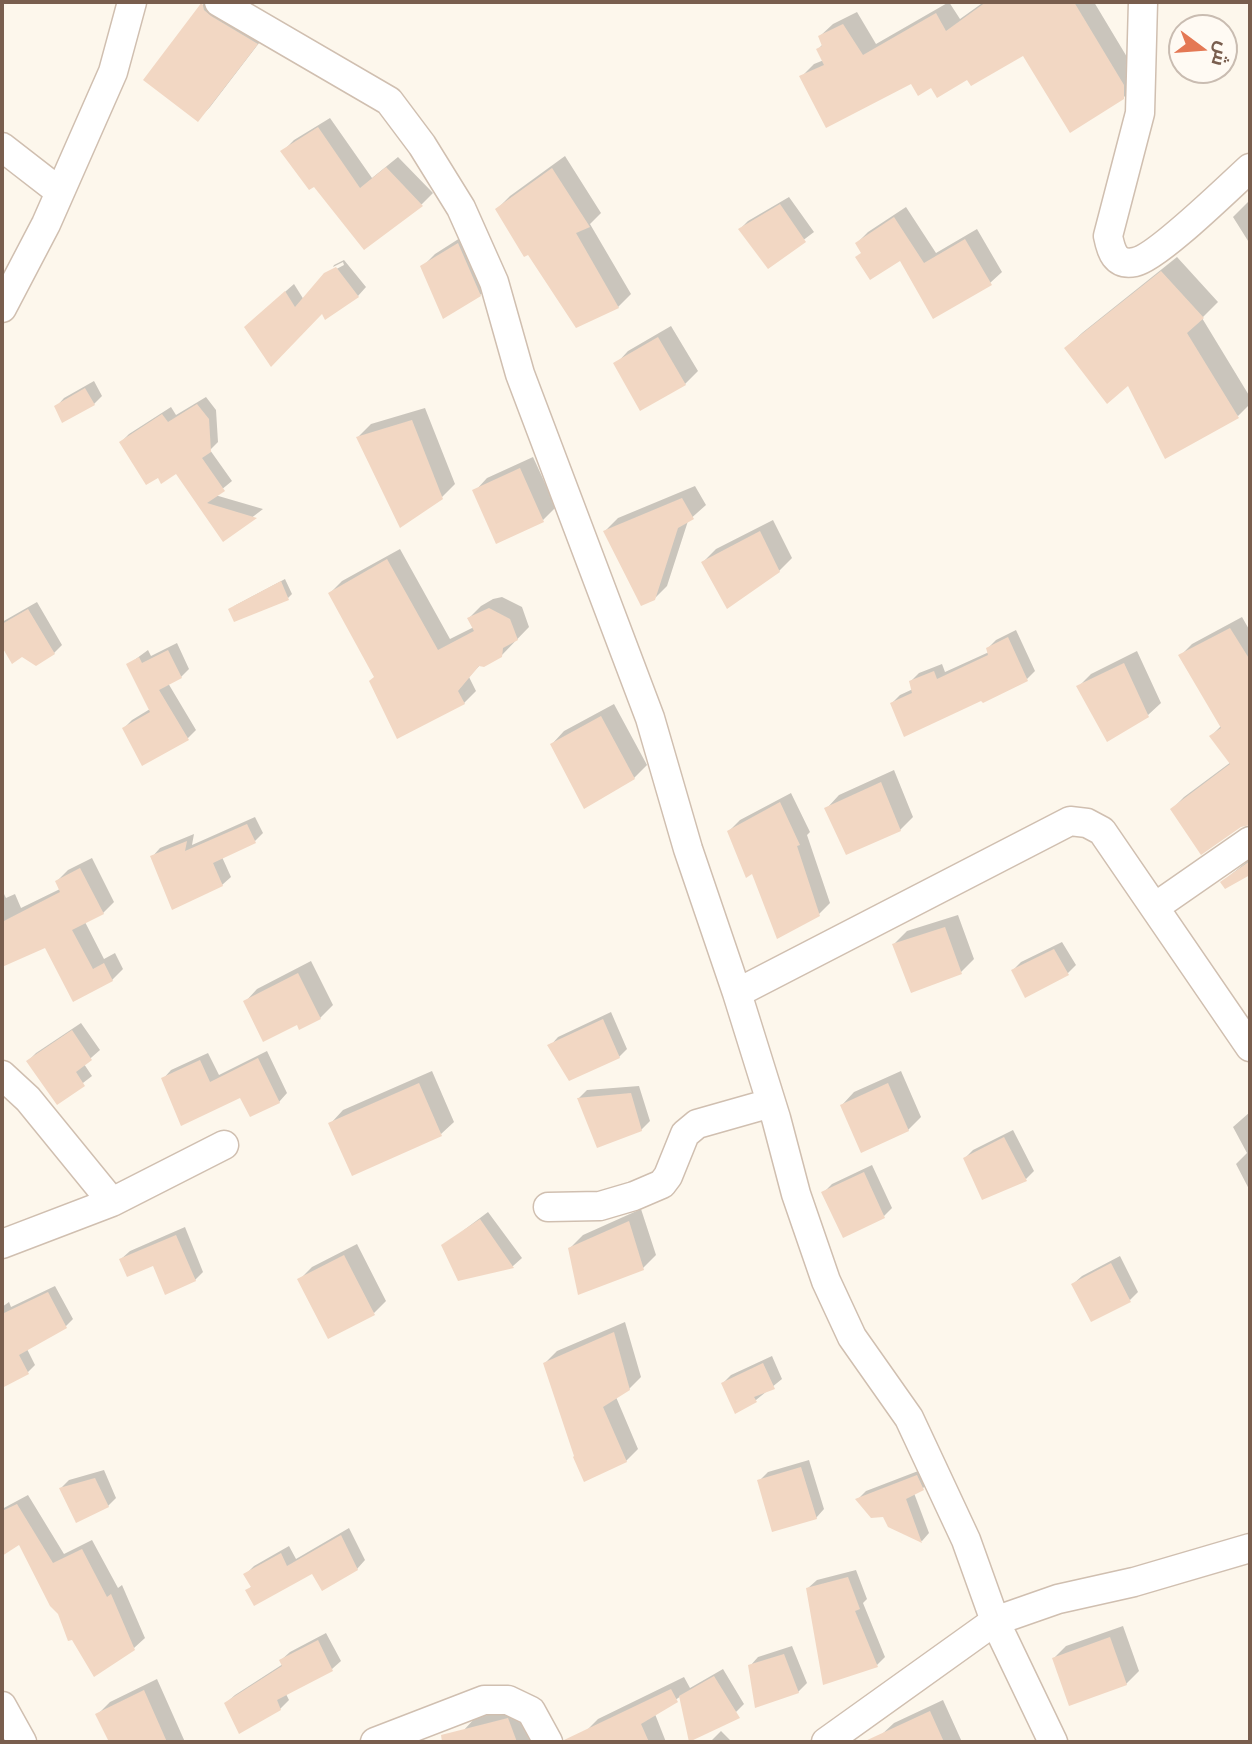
<!DOCTYPE html>
<html>
<head>
<meta charset="utf-8">
<style>
	body { margin:0 }
	#map { position:relative; width:1252px; height:1744px; overflow:hidden; background:#fdf7ec; font-family:"Open Sans",Cairo,sans-serif }
	canvas { display:block }
	.frame { position:absolute; inset:0; border:4px solid #795e4e; pointer-events:none }
	.north { position:absolute; left:1168px; top:14px; width:70px; height:70px; box-sizing:border-box; background:#fffaf3; border:2px solid #c9bcb1; border-radius:50%; rotate:106deg; font-size:19px; font-weight:700; line-height:28px; text-align:center; color:#795e4e }
	.north::after { content:''; display:block; margin:auto; width:24px; height:32px; background:#e47854; clip-path:polygon(50% 0,100% 100%,50% 72%,0 100%) }
</style>
</head>
<body>
<div id="map">
<canvas width="1252" height="1744"></canvas>
<div class="frame"></div>
<div class="north">ش</div>
</div>
<script>
const c = document.querySelector('canvas').getContext('2d');
c.lineJoin = 'round';
function fill(path, color) { c.fillStyle = color; c.fill(path, 'evenodd'); }
function strokePath(path, color, width, dash) { c.strokeStyle = color; c.lineWidth = width; c.lineCap = dash ? 'butt' : 'round'; c.setLineDash(dash || []); c.stroke(path); }
const shadow = new Path2D(`
	M205 2H221L269 30 210 107 198 120 145 80Z
	M949 2 960 19 981 4 979 2H1094L1136 72V85L1123 98 1023 53 968 77 931 85 912 82 801 77 814 64 824 60 818 49 823 44 820 36 833 24 857 12 876 44Z
	M330 118 372 178 398 157 433 193 422 204 365 247 315 185 283 151 294 140Z
	M565 156 601 213 590 224 631 294 618 307 497 209 510 196Z
	M789 197 814 232 769 266 740 229 748 221Z
	M1250 200V244L1233 217Z
	M906 207 936 253 977 229 1002 272 990 283 900 258 863 252 857 243 868 232Z
	M471 231 493 282 480 295 422 267 435 254Z
	M1177 257 1218 302 1202 318 1250 397V404L1238 416 1066 348 1082 333Z
	M344 260 366 287 358 296 322 311 254 319 294 284 304 300 325 275 344 265 343 262 333 267 334 265Z
	M671 326 698 371 685 384 616 364 628 351Z
	M94 381 102 396 94 404 56 407 64 398Z
	M206 397 216 410 218 442 210 450 232 481 215 495 263 509 224 539 177 472 121 442 129 434 171 407 176 415Z
	M425 408 455 484 442 497 358 437 371 424Z
	M533 457 556 507 543 520 475 491 487 478Z
	M695 486 706 505 688 521 667 586 654 599 605 531 618 518Z
	M773 520 792 558 779 571 703 562 716 549Z
	M400 549 450 639 474 627 469 618 481 606 493 599 502 597 522 607 529 627 501 656 480 665 469 677 476 691 464 703 376 677 330 593 342 581Z
	M285 579 292 594 288 598 234 606Z
	M37 602 62 645 54 653 22 655 12 661 2 644V622Z
	M1242 617 1250 631V673L1247 675 1250 679V806L1247 808 1250 815 1240 826 1172 809 1184 797 1231 762 1211 736 1221 726 1180 656 1192 644Z
	M1016 630 1035 671 1027 679 982 698 892 703 900 695 913 689 911 681 919 673 942 664 945 672 989 652 988 648 996 640Z
	M177 643 189 669 181 677 168 683 196 730 188 738 142 764 124 728 132 720 150 709 129 664 148 650 151 656Z
	M1137 651 1161 703 1148 715 1078 687 1091 674Z
	M614 704 647 765 634 778 552 744 564 731Z
	M894 770 913 817 900 830 827 808 839 795Z
	M791 793 810 832 807 835 830 903 819 914 753 871 729 831 740 820Z
	M255 817 263 833 255 841 222 857 231 877 222 885 152 857 160 848 194 834 192 845Z
	M92 858 114 902 103 913 85 922 104 959 115 953 123 969 112 980 46 946 2 965V890L6 898 15 894 21 908 60 889 57 881 68 870Z
	M1250 859V873L1225 887 1222 882Z
	M958 915 974 959 961 972 894 944 907 931Z
	M1062 942 1076 965 1068 973 1013 970 1021 962Z
	M311 961 333 1005 320 1018 297 1023 245 1002 257 989Z
	M611 1012 627 1049 619 1057 550 1046 558 1037Z
	M81 1023 100 1050 84 1064 92 1076 57 1103 28 1061 36 1053Z
	M267 1051 287 1093 279 1102 163 1079 171 1070 208 1053 219 1075Z
	M432 1071 454 1122 441 1134 331 1123 343 1110Z
	M901 1071 921 1117 908 1130 842 1105 854 1092Z
	M639 1086 650 1121 641 1130 579 1098 587 1090Z
	M1250 1112V1191L1236 1164 1247 1153 1233 1127Z
	M1013 1130 1034 1171 1026 1179 965 1158 973 1150Z
	M872 1165 892 1208 884 1216 823 1193 832 1184Z
	M641 1209 656 1255 643 1268 570 1248 583 1235Z
	M488 1212 522 1258 513 1266 459 1279 444 1245Z
	M185 1227 203 1272 195 1280 154 1264 121 1259 130 1251Z
	M357 1244 386 1301 374 1313 300 1279 312 1267Z
	M1120 1256 1138 1292 1130 1300 1073 1284 1082 1276Z
	M55 1286 73 1319 66 1326 27 1349 35 1365 28 1372 2 1386V1307L9 1302 11 1307Z
	M625 1322 641 1377 629 1389 616 1397 638 1449 626 1461 584 1479 545 1363 557 1351Z
	M772 1356 782 1379 756 1400 735 1411 723 1383 731 1375Z
	M809 1460 824 1509 816 1518 759 1481 768 1472Z
	M926 1468 932 1480 923 1488 914 1493 929 1533 922 1541 890 1526 884 1515 858 1499 866 1491Z
	M104 1470 116 1498 108 1506 61 1488 69 1480Z
	M28 1495 64 1554 92 1540 118 1588 122 1585 145 1638 134 1648 60 1613 20 1543 5 1552 2 1541V1509Z
	M349 1528 365 1560 357 1569 312 1571 247 1591 252 1586 246 1574 254 1566 289 1546 296 1559Z
	M856 1570 867 1599 863 1603 885 1657 877 1665 808 1588 817 1580Z
	M1123 1626 1139 1671 1126 1684 1054 1658 1066 1646Z
	M326 1633 341 1661 332 1669 286 1694 289 1700 280 1709 226 1703 235 1695 283 1664 281 1660 290 1652Z
	M792 1646 807 1683 798 1692 750 1666 758 1657Z
	M723 1669 744 1704 736 1712 681 1696 655 1714 666 1742H591L585 1732 598 1719 684 1677 690 1688Z
	M157 1679 185 1742H111L97 1715 110 1702Z
	M943 1700 962 1742H884L881 1735 894 1723Z
	M521 1707 534 1742H467L463 1731 475 1718Z
	M721 1731 732 1742H710Z`);
const building = new Path2D(`
	M202 2 204 10 211 16 258 44 198 122 143 80Z
	M986 2H1074L1124 85V99L1070 133 1023 56 971 86 967 80 937 98 931 88 918 96 911 84 826 128 799 76 824 65 816 49 822 46 818 36 843 24 863 55 936 13 946 31Z
	M318 127 360 188 386 167 423 206 364 250 314 187 309 190 280 151Z
	M552 168 590 227 576 233 619 308 576 328 528 255 524 257 495 209Z
	M780 204 806 242 768 269 738 229Z
	M894 217 924 263 965 239 992 285 933 319 900 261 870 280 855 257 861 253 855 243Z
	M458 243 481 296 443 319 420 266Z
	M336 267 359 297 325 320 322 314 271 367 244 327 285 291 295 307 324 273Z
	M1161 271 1204 318 1187 333 1239 418 1165 459 1128 386 1107 404 1064 348Z
	M658 337 686 385 640 411 613 363Z
	M85 388 95 405 62 423 54 406Z
	M197 404 209 419 211 452 202 458 225 491 207 503 257 518 223 542 176 474 161 484 158 478 146 485 119 442 162 414 168 422Z
	M412 420 443 499 400 528 356 437Z
	M520 468 544 522 496 544 472 490Z
	M682 498 694 519 678 528 655 600 641 606 603 531Z
	M760 531 780 572 727 609 701 562Z
	M387 559 438 650 474 631 467 618 489 608 510 619 518 640 503 648 502 657 484 667 479 666 458 691 465 704 397 739 369 681 374 677 328 593Z
	M281 581 289 600 234 622 228 609Z
	M28 609 55 654 36 666 22 657 12 664 2 647V624Z
	M1230 628 1250 660V825L1241 827 1201 855 1170 809 1230 764 1209 736 1221 728 1178 655Z
	M1008 637 1028 681 983 703 981 701 904 737 890 703 912 693 909 681 934 671 937 679 988 655 986 648Z
	M168 650 182 678 159 690 189 740 142 766 122 728 150 712 126 664 139 657 142 663Z
	M1124 663 1149 717 1107 742 1076 686Z
	M601 716 635 779 584 809 550 744Z
	M881 782 901 831 846 855 824 808Z
	M780 802 800 845 797 846 820 916 777 939 752 874 746 878 727 831Z
	M247 824 256 843 213 863 223 886 172 910 150 856 187 841 185 851Z
	M1250 861V875L1225 889 1220 882Z
	M80 868 104 914 72 930 93 969 104 963 113 981 73 1002 45 948 2 967V922L60 892 55 881Z
	M945 927 962 974 911 993 892 944Z
	M1054 949 1069 975 1025 998 1011 970Z
	M298 973 321 1019 299 1030 297 1025 263 1042 243 1001Z
	M603 1019 620 1058 569 1081 547 1045Z
	M72 1030 92 1060 76 1072 85 1086 57 1105 26 1061Z
	M258 1058 280 1103 250 1117 240 1098 181 1126 161 1078 200 1060 210 1082Z
	M419 1083 442 1136 352 1176 328 1123Z
	M888 1083 909 1131 861 1153 840 1105Z
	M631 1093 642 1131 597 1148 577 1098Z
	M1004 1137 1027 1181 982 1200 963 1158Z
	M864 1172 885 1218 843 1238 821 1192Z
	M480 1219 514 1268 458 1281 441 1245Z
	M629 1221 644 1270 578 1295 568 1248Z
	M176 1235 196 1281 165 1295 153 1266 127 1277 119 1259Z
	M344 1255 375 1315 328 1339 297 1279Z
	M1111 1263 1131 1302 1091 1322 1071 1284Z
	M48 1292 67 1328 19 1355 29 1374 2 1388V1314Z
	M614 1332 630 1390 603 1407 627 1462 584 1482 573 1457 574 1456 543 1363Z
	M763 1363 775 1389 754 1397 757 1402 735 1414 721 1383Z
	M801 1467 817 1519 772 1532 757 1480Z
	M917 1475 924 1490 906 1499 922 1543 888 1527 883 1517 871 1518 855 1499Z
	M95 1478 109 1507 76 1523 59 1488Z
	M17 1504 53 1563 82 1549 107 1597 111 1594 135 1650 94 1677 72 1640 68 1641 58 1614 50 1606 19 1545 2 1556V1511Z
	M341 1535 358 1570 322 1591 312 1574 254 1606 245 1590 251 1587 243 1574 281 1553 287 1566Z
	M848 1577 860 1609 855 1611 878 1667 823 1685 806 1588Z
	M1110 1637 1127 1685 1069 1706 1052 1658Z
	M318 1640 333 1671 277 1700 281 1710 239 1734 224 1703 282 1666 279 1660Z
	M784 1654 799 1693 755 1708 748 1665Z
	M714 1676 740 1718 689 1742 679 1696Z
	M671 1689 678 1702 641 1724 649 1742H565L564 1740Z
	M144 1690 167 1742H109L95 1714Z
	M930 1711 944 1742H863Z
	M508 1718 517 1742H442L441 1735Z`);
const minor = new Path2D(`
	M219 2 389 101 422 145 461 208 494 282 520 374 650 718 688 849 737 993 776 1118 796 1194 826 1281 852 1337 909 1418 966 1540 995 1621 1053 1742
	M1143 2 1140 113 1108 236C1111 251 1115 266 1135 262 1157 258 1230 186 1250 168
	M2 147 60 192
	M2 308 46 224 113 72 132 2
	M1155 907 1250 841
	M737 993 1070 821 1087 823 1102 831 1250 1047
	M2 1075 28 1099 112 1202
	M548 1207 600 1206 634 1196 662 1184 668 1176 685 1134 697 1124 771 1103
	M2 1244 112 1202 224 1145
	M2 1706 22 1742
	M375 1742 484 1700H508L531 1711 548 1742
	M826 1742 995 1621 1058 1599 1134 1582 1250 1548`);
fill(shadow, '#0003');
fill(building, '#f2d7c3');
strokePath(minor, '#d0bfb0', 31);
strokePath(minor, '#fff', 28);
</script>
</body>
</html>
